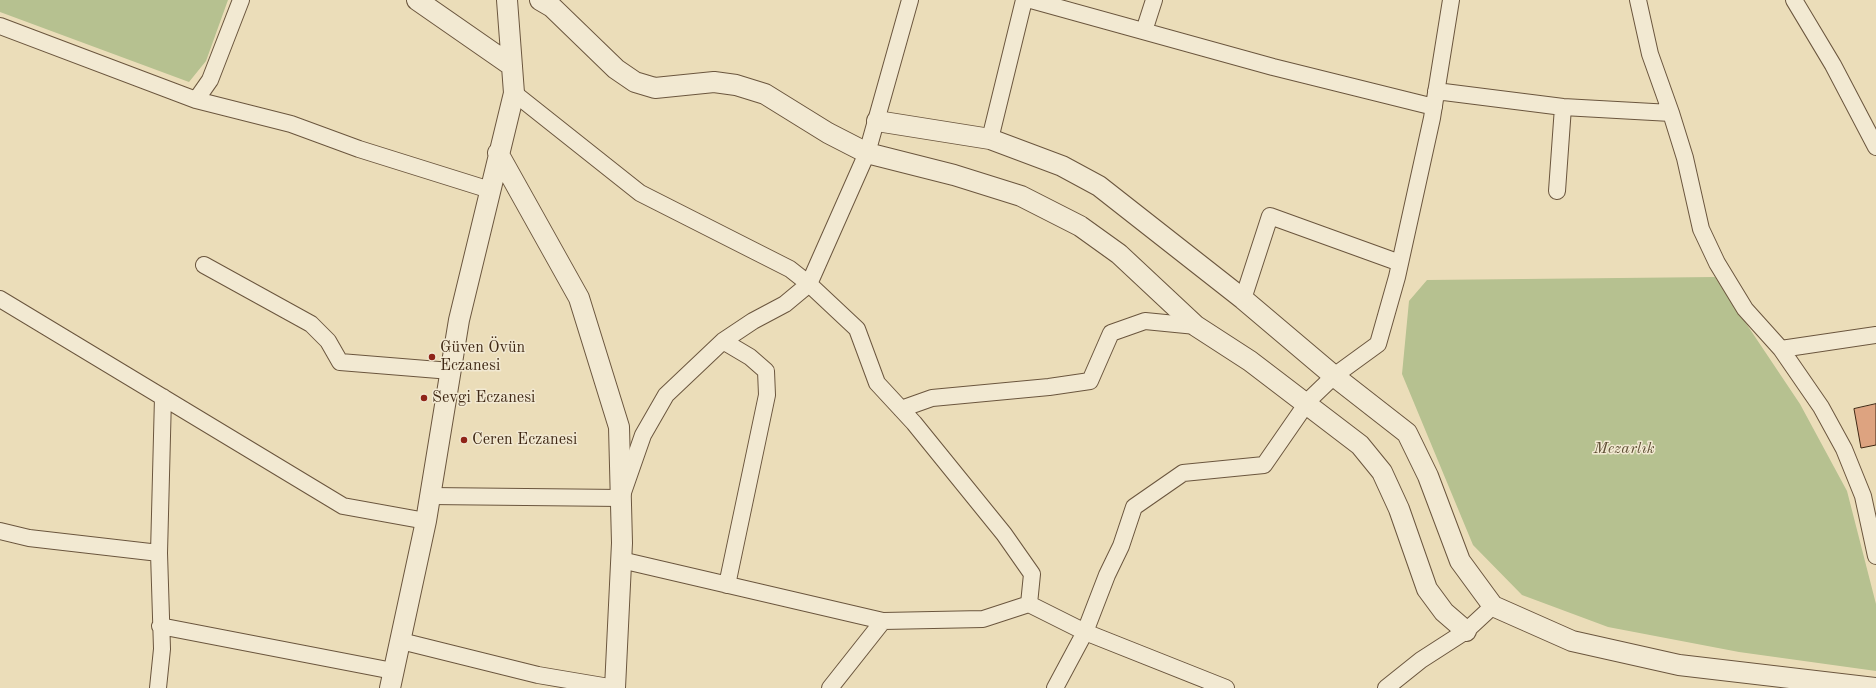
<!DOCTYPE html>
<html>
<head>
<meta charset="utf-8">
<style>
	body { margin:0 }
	canvas { display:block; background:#ebddb9 }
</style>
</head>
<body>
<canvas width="1876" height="688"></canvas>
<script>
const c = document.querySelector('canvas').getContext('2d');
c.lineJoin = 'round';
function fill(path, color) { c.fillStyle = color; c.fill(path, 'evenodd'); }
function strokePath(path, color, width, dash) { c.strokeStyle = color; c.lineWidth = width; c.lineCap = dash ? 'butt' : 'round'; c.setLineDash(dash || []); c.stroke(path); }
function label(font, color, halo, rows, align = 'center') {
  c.font = font + ' "Old Standard TT",serif'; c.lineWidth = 3; c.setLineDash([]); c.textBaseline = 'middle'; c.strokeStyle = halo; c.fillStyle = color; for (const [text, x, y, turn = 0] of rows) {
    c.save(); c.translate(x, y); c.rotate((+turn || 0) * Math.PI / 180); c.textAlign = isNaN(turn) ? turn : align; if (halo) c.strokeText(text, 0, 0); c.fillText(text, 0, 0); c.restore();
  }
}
const green = new Path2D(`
	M0 0H228L206 61 189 82 0 12Z
	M1715 277 1800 404 1847 491 1876 604V671L1739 652 1608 627 1522 595 1473 545 1402 374 1409 301 1427 280Z`);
const building = new Path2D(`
	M1876 404V445L1861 448 1854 409Z`);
const minor = new Path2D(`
	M1031 0 1273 67 1434 107
	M1638 0 1650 54 1671 113 1685 158 1701 229 1717 263 1745 309 1781 349 1821 407 1844 449 1863 496 1876 556
	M1794 0 1833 65 1876 147
	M0 26 196 100 291 124 359 149 490 190
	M1144 31 1154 0
	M1436 91 1563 107 1671 113
	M514 93 640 193 790 269 809 284 857 329 877 383 914 423 1004 534 1032 574 1029 604
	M196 100 210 80 241 0
	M990 139 1024 0
	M1557 191 1563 107
	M204 265 311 324 328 341 340 362 451 371
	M0 299 343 506 426 521
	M1243 299 1270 216 1400 263
	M723 341 750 357 766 371 767 395 727 585
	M1781 349 1876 335
	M901 409 932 398 1049 387 1090 381 1111 333 1145 321 1196 326
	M430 496 621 498 643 435 666 395 723 341 753 321 785 304 809 284 867 153 910 0
	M0 531 29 538 159 553
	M621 560 883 621 983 619 1029 604 1085 632 1226 688
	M160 626 393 671
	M401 641 538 675 615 688
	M158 688 162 649 159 553 163 397
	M830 688 883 621
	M1055 688 1085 632 1107 575 1121 546 1134 507 1183 473 1264 465 1309 400 1334 376 1378 344 1397 277 1432 118 1451 0
	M1386 688 1421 660 1466 631 1493 606`);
const tertiary = new Path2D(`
	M417 0 512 66
	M540 0 552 7 616 69 635 82 655 88 714 82 736 85 765 94 828 133 867 153 954 175 1021 196 1080 226 1119 254 1196 326 1250 361 1360 445 1382 472 1399 509 1427 589 1444 612 1466 631
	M877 121 990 139 1062 166 1099 186 1243 299 1334 376 1407 433 1428 476 1460 561 1493 606 1572 641 1679 665 1875 688
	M498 153 579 298 619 427 622 543 615 688
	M390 688 426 521 459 320 514 93 507 0`);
const markers = [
	[432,357,4,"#8f2418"],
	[424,398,4,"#8f2418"],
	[464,440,4,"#8f2418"]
];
const poiNames = [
	["Güven Övün",440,348],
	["Eczanesi",440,366],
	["Sevgi Eczanesi",432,398],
	["Ceren Eczanesi",472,440]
];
const parkNames = [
	["Mezarlık",1624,449]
];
fill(green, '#b6c190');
fill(building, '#dda380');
strokePath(building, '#402915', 1);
strokePath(minor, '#6b563e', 18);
strokePath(tertiary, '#6b563e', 22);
strokePath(minor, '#f2e9d2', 16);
strokePath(tertiary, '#f2e9d2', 20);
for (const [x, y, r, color] of markers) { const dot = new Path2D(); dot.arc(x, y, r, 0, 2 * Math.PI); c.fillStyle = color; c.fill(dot); strokePath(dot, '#f2e9d2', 1.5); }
label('16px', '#402915', '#f2e9d2', poiNames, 'left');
label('italic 16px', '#5e4f34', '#f2e9d2', parkNames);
</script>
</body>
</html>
